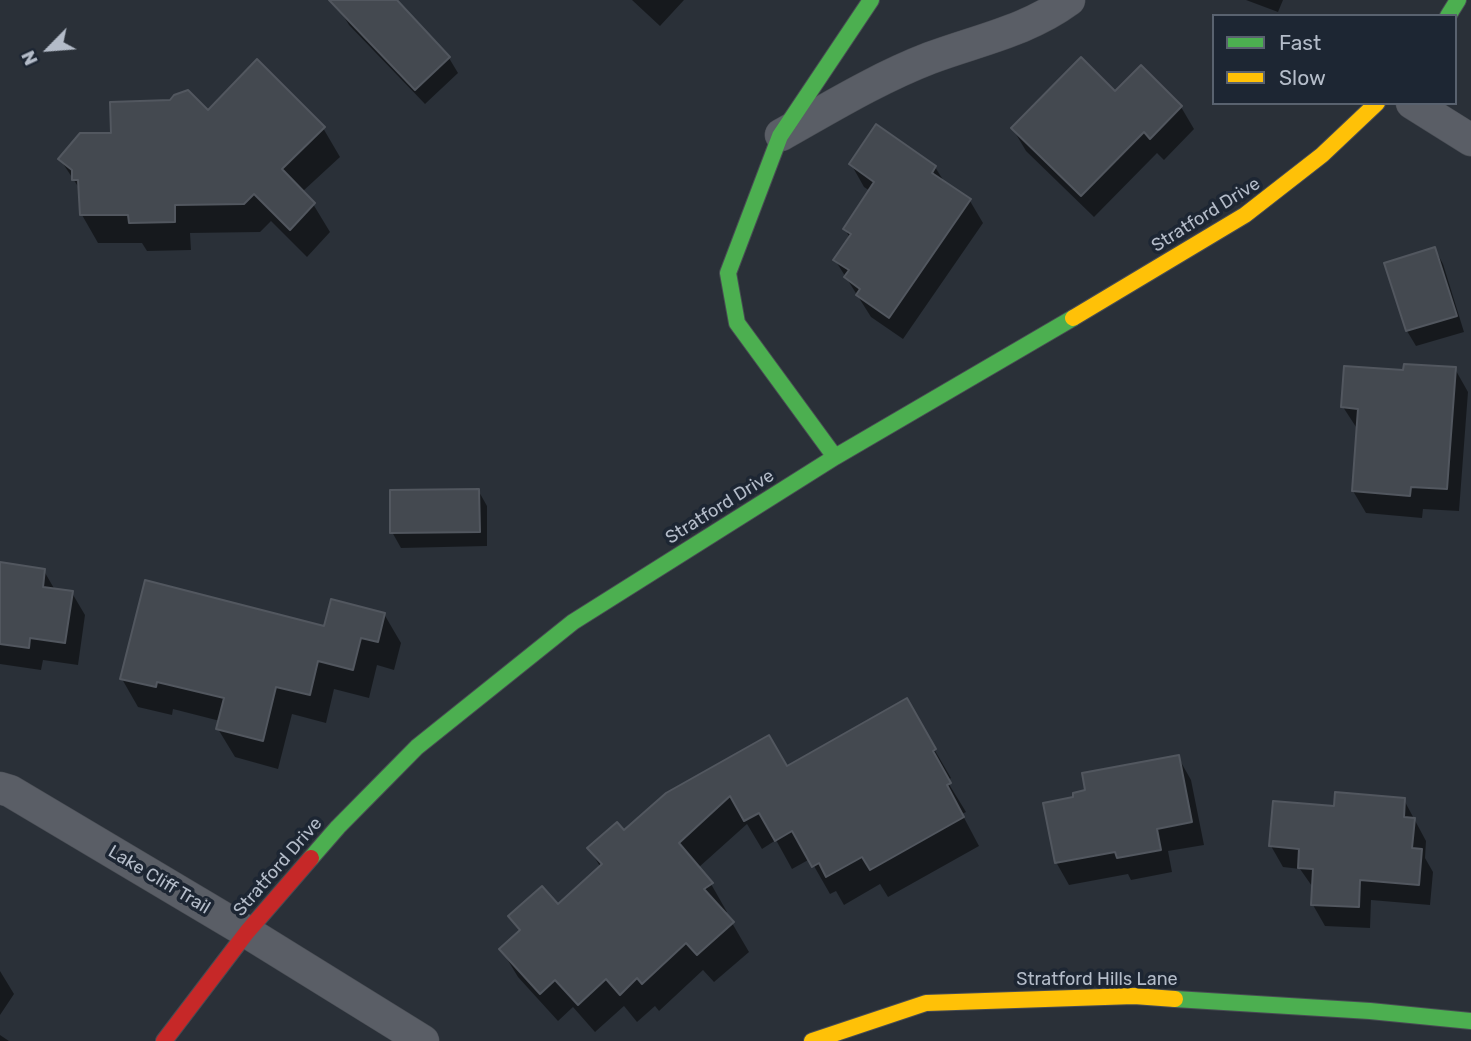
<!DOCTYPE html>
<html>
<head>
<meta charset="utf-8">
<style>
	body { margin:0 }
	#map { position:relative; width:1471px; height:1041px; overflow:hidden; background:#2a3038; font-family:Rubik,sans-serif }
	canvas { display:block }
	.legend { position:absolute; left:1212px; top:14px; width:245px; height:91px; box-sizing:border-box; background:#1d2633; border:2px solid #59626f; margin:0; padding:9px 12px; list-style:none; font-size:21px; color:#b4bcc9 }
	.legend li { display:flex; align-items:center; gap:14px; height:35px }
	.legend b { width:35px; border:2px solid #59626f }
	.north { position:absolute; left:14px; top:14px; width:70px; height:70px; -webkit-text-stroke:5px #1d2633; paint-order:stroke; rotate:245deg; font-size:19px; font-weight:700; line-height:28px; text-align:center; color:#b4bcc9 }
	.north::after { content:''; display:block; margin:auto; width:24px; height:32px; background:#b4bcc9; clip-path:polygon(50% 0,100% 100%,50% 72%,0 100%) }
</style>
</head>
<body>
<div id="map">
<canvas width="1471" height="1041"></canvas>
<ul class="legend">
<li><b style="height:9px;background:#4caf50"></b>Fast</li>
<li><b style="height:9px;background:#ffc107"></b>Slow</li>
</ul>
<div class="north">N</div>
</div>
<script>
const c = document.querySelector('canvas').getContext('2d');
c.lineJoin = 'round';
function fill(path, color) { c.fillStyle = color; c.fill(path, 'evenodd'); }
function strokePath(path, color, width, dash) { c.strokeStyle = color; c.lineWidth = width; c.lineCap = dash ? 'butt' : 'round'; c.setLineDash(dash || []); c.stroke(path); }
function label(font, color, halo, rows, align = 'center') {
  c.font = font + ' Rubik,sans-serif'; c.lineWidth = 7; c.setLineDash([]); c.textBaseline = 'middle'; c.strokeStyle = halo; c.fillStyle = color; for (const [text, x, y, turn = 0] of rows) {
    c.save(); c.translate(x, y); c.rotate((+turn || 0) * Math.PI / 180); c.textAlign = isNaN(turn) ? turn : align; if (halo) c.strokeText(text, 0, 0); c.fillText(text, 0, 0); c.restore();
  }
}
const shadow = new Path2D(`
	M353 0H394L449 58 458 73 425 104 349 25 340 10Z
	M632 0H684L660 26Z
	M1246 0H1283L1278 12Z
	M1115 93 1181 107 1194 129 1164 160 1157 153 1094 217 1026 151 1013 129Z
	M208 112 323 128 340 157 302 192 313 204 330 232 307 257 271 221 260 232 190 233 191 250 147 251 142 243H98L82 215 81 191 60 159 113 135Z
	M851 164 935 167 945 183 970 201 983 223 903 339 871 317 835 260 850 238 845 229 870 191 864 187Z
	M1435 249 1443 264 1464 332 1416 346 1407 331 1386 264Z
	M1455 369 1468 392 1459 511 1423 509 1422 518 1366 513 1353 491 1358 430 1343 407 1405 372Z
	M478 490 487 506V546L401 548 392 532Z
	M0 564 44 571 55 590 72 593 85 615 78 665 43 660 41 670 0 664Z
	M384 614 401 643 394 670 377 665 369 698 334 689 326 723 292 714 278 769 235 757 218 729 220 721 173 709 172 715 138 707 122 679Z
	M906 701 951 778 947 781 966 812 962 814 979 846 888 897 880 884 844 905 836 891 830 894 810 859 792 869 776 840 762 849 747 824 698 868 711 884 727 912 724 914 732 923 749 952 714 982 703 970 659 1011 655 1006 637 1022 624 1006 595 1032 573 1007 558 1021 518 977 501 949 520 932 511 917 558 906 601 868 589 848 786 769Z
	M1178 757 1191 780 1204 845 1168 851 1172 872 1131 880 1128 874 1069 885 1056 862 1075 798Z
	M1404 800 1426 841 1425 858 1433 872 1430 905 1371 900 1370 928 1325 926 1313 905 1314 889 1300 869 1283 867 1271 846 1335 808Z
	M0 971 14 994 0 1015Z
	M0 1035 9 1041H0Z`);
const building = new Path2D(`
	M329 0H397L450 57 415 90Z
	M1081 57 1115 91 1141 65 1182 106 1150 139 1144 132 1081 196 1011 128Z
	M257 59 325 127 282 169 315 203 290 230 254 194 244 204 175 205V222L129 223 128 215H80L78 180H72V170L58 159 80 133H111L110 102 170 100 174 95 188 90 208 110Z
	M876 124 936 166 932 173 971 199 889 318 856 295 860 289 844 277 849 270 833 260 851 234 843 229 874 182 849 164Z
	M1435 247 1457 316 1406 331 1384 263Z
	M1404 364 1456 367 1447 489 1411 487 1410 496 1352 491 1358 409 1341 407 1344 366 1403 370Z
	M479 489 480 532 390 533V490Z
	M0 562 45 569 43 587 73 591 65 643 30 638 29 648 0 644Z
	M145 580 324 626 331 599 385 613 378 642 361 638 353 670 318 661 310 695 276 687 263 741 216 729 224 698 157 682 156 687 120 679Z
	M907 698 936 749 933 751 951 783 947 785 964 817 870 870 862 857 826 877 819 863 812 867 792 831 775 841 759 813 744 821 730 796 679 843 713 883 704 889 734 922 697 955 686 943 642 984 637 978 620 995 606 979 578 1005 555 980 540 994 499 949 520 930 508 916 542 886 558 904 602 864 587 848 617 822 624 830 666 793 769 735 787 766Z
	M1179 755 1192 822 1157 829 1161 850 1117 858 1115 852 1055 863 1043 803 1073 797V793L1085 790 1082 773Z
	M1335 792 1405 798 1404 817 1415 818 1412 848 1422 849 1419 885 1360 880 1359 907 1311 905 1313 869 1298 868 1299 849 1269 846 1273 801 1334 806Z`);
const street = new Path2D(`
	M1412 103 1471 140
	M781 135C829 108 878 78 930 58 978 40 1027 31 1069 0
	M0 788 10 791 247 932 423 1041`);
const fast = new Path2D(`
	M1448 16 1458 0
	M835 457 737 323 728 273 780 136 871 0
	M311 858 338 827 417 747 573 622 835 457 1073 318
	M1175 999 1370 1011 1471 1021`);
const slow = new Path2D(`
	M1073 318 1245 215 1322 155 1377 103
	M812 1041 926 1003 1134 996 1175 999`);
const jam = new Path2D(`
	M164 1041 247 932 311 858`);
const streetNames = [
	["Stratford Drive",1206,215,-32],
	["Stratford Drive",720,507,-32],
	["Stratford Drive",278,867,-49],
	["Lake Cliff Trail",159,880,31],
	["Stratford Hills Lane",1097,980]
];
fill(shadow, '#0007');
fill(building, '#444950');
strokePath(building, '#52575f', 2);
strokePath(street, '#484c53', 33);
strokePath(fast, '#484c53', 18);
strokePath(slow, '#484c53', 18);
strokePath(jam, '#484c53', 18);
strokePath(street, '#5a5e66', 32);
strokePath(fast, '#4caf50', 16);
strokePath(slow, '#ffc107', 16);
strokePath(jam, '#c62828', 16);
label('18px', '#b4bcc9', '#1d2633', streetNames);
</script>
</body>
</html>
